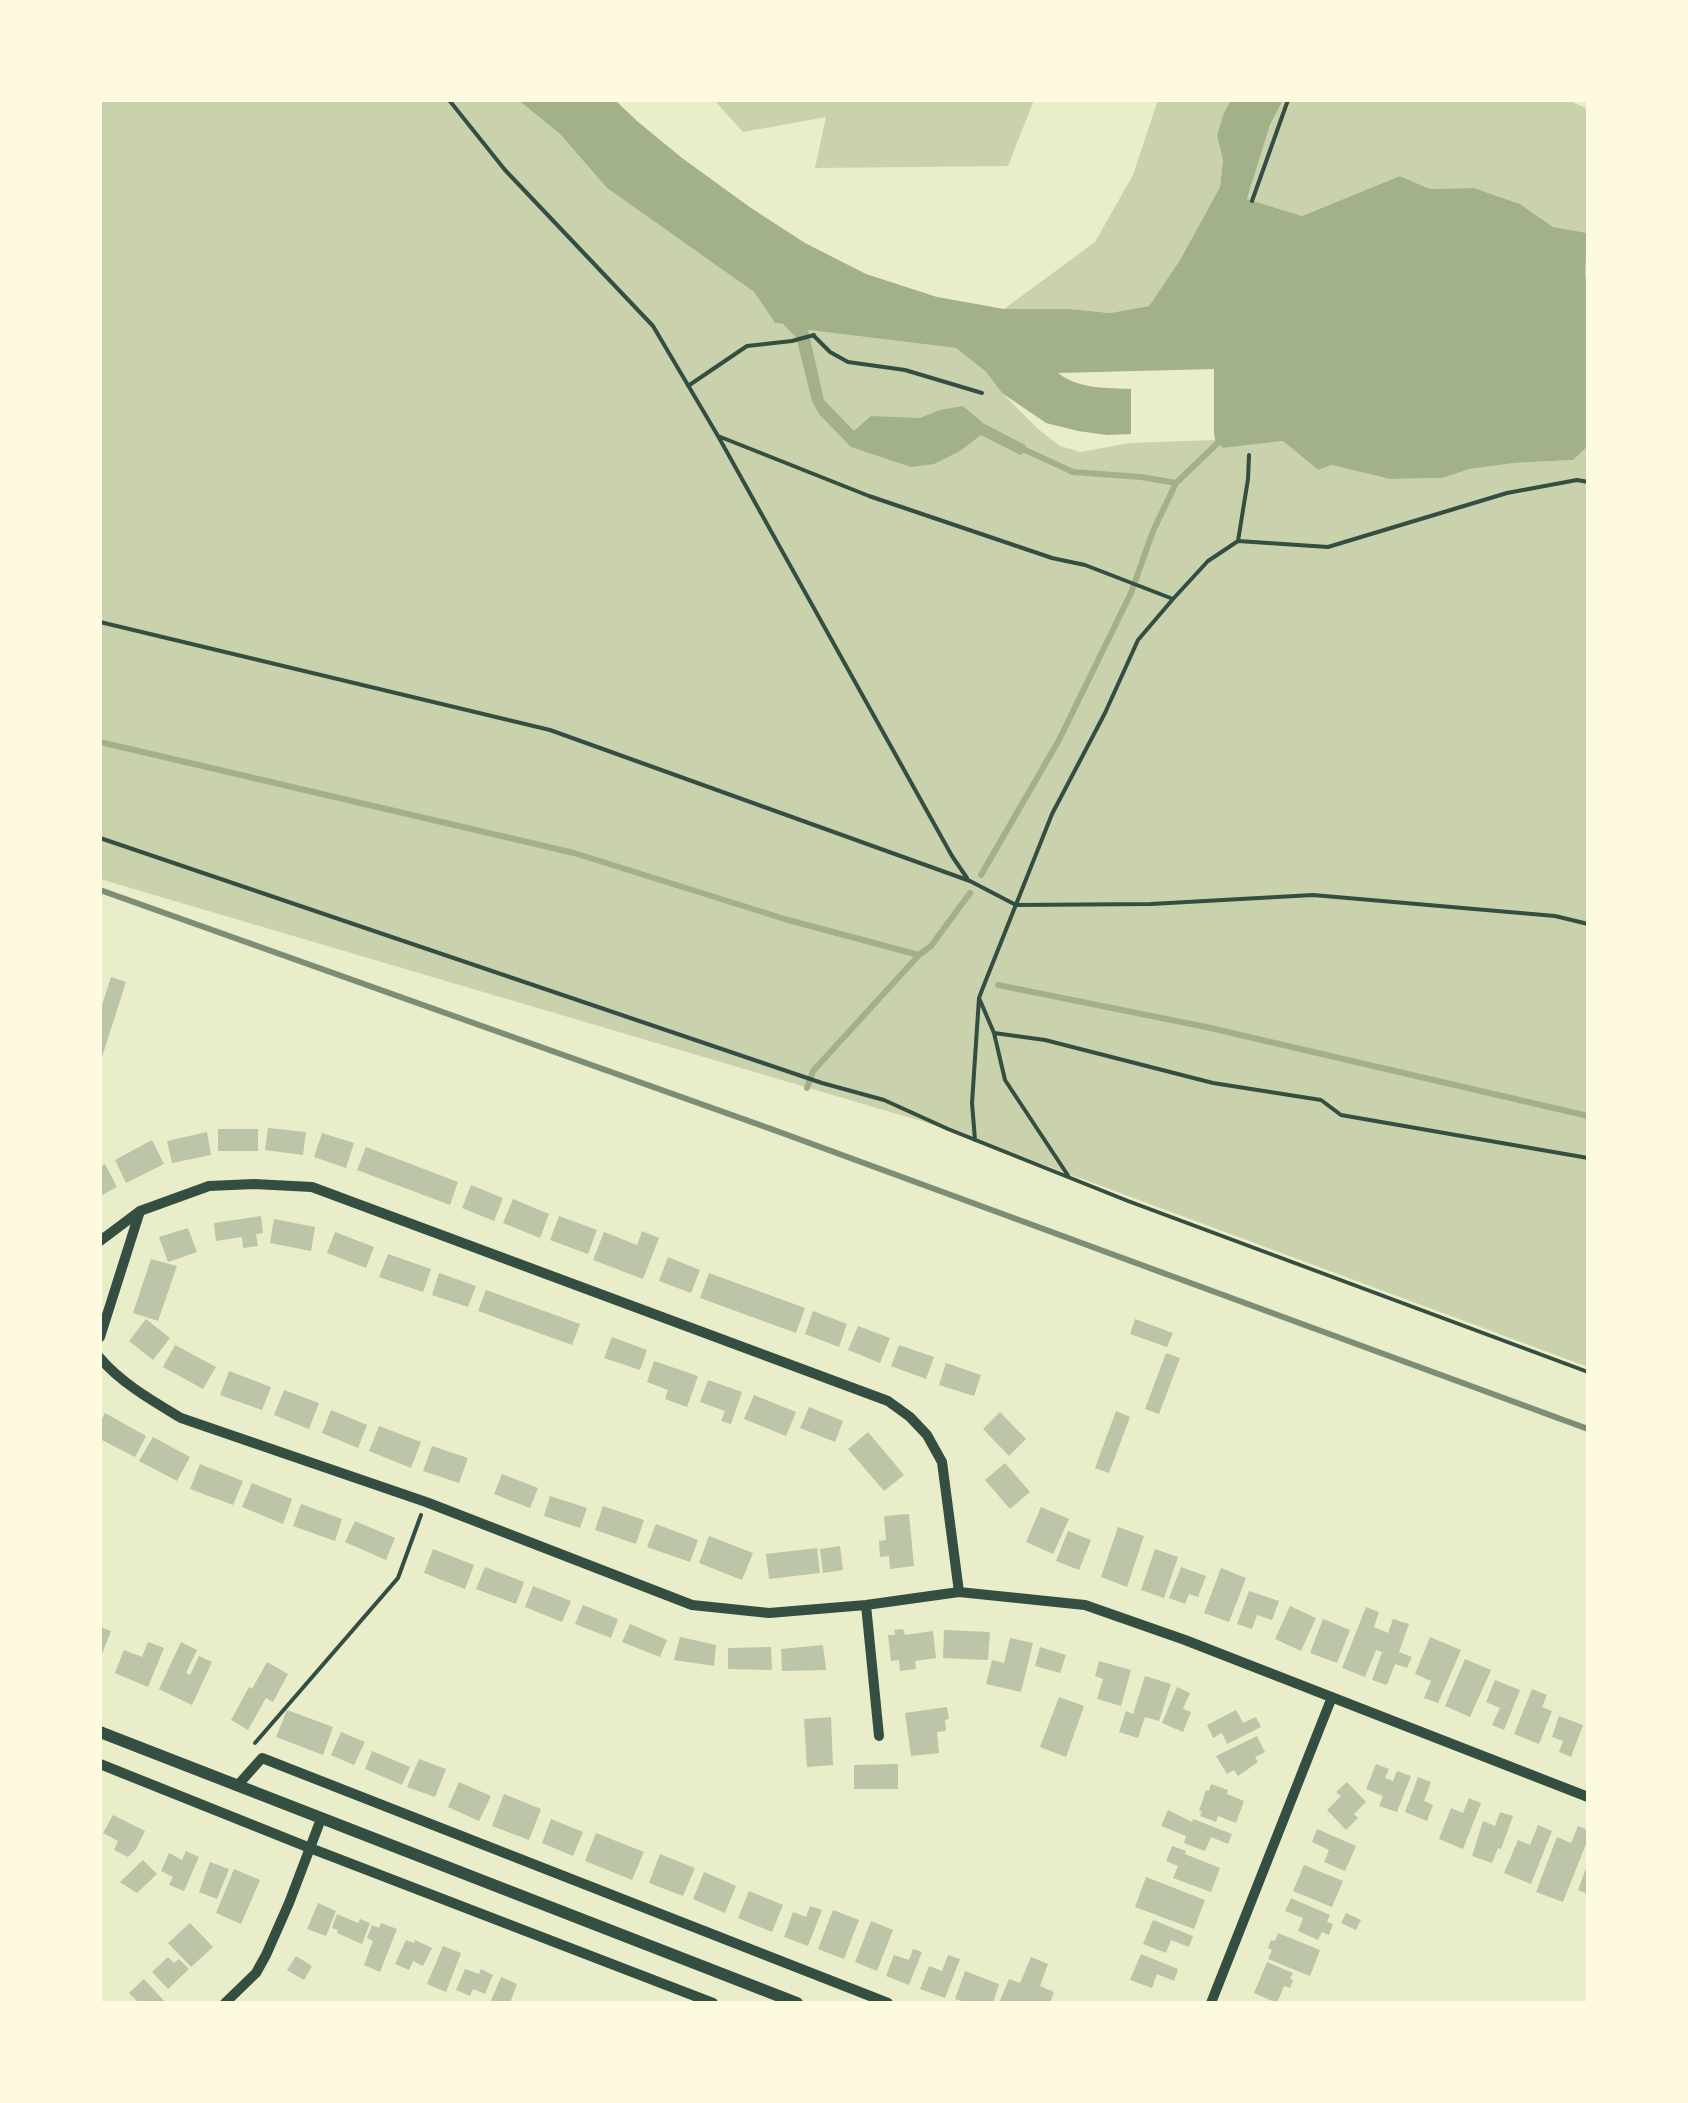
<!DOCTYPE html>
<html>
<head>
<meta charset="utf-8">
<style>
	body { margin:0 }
	#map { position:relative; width:1688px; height:2103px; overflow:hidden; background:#e9edc9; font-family:"Roboto Condensed",sans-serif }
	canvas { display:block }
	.frame { position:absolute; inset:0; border:102px solid #fefae0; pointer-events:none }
</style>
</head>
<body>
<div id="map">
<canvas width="1688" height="2103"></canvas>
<div class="frame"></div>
</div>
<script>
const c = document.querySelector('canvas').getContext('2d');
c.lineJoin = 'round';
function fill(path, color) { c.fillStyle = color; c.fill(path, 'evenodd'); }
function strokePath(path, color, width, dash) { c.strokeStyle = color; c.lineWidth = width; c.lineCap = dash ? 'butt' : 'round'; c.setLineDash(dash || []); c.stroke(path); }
const green = new Path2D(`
	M100 100H518L560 134 607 188 754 292 775 323 815 331 956 348 986 372 1002 393 1038 429 1060 446 1081 452 1129 443 1215 440 1223 448 1283 441 1318 470 1332 465 1390 479 1442 478 1470 469 1514 463 1572 460 1588 446V1367L948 1129 100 879Z
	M714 100H1034L1008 166 815 168 826 117 743 132Z
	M1158 100H1231L1223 115 1217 136 1223 160 1220 187 1180 260 1149 306 1110 313 1069 309H1004L1095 242 1133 175Z
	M1283 100H1568L1588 109V284L1585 275 1587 233 1553 227 1520 204 1474 188 1430 189 1400 176 1302 216 1247 199 1270 125Z`);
const water = new Path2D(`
	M518 100H615L637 121 682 158 751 208 805 243 866 274 937 297 1004 309H1069L1110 313 1149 306 1180 260 1220 187 1223 160 1217 136 1223 115 1231 100H1283L1270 125 1247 199 1302 216 1400 176 1430 189 1474 188 1520 204 1553 227 1587 233 1585 275 1588 284V446L1573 460 1514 463 1470 469 1442 478 1390 479 1332 465 1318 470 1283 441 1223 448 1215 440 1214 432V369L1058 373C1078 389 1106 388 1131 389V434L1107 435 1078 431 1046 423 1002 393 986 372 956 348 808 330 824 400 854 431 871 416 920 418 940 410 963 406 983 423 1025 445 1027 451 1020 455 981 435 960 451 934 464 911 467 851 447 819 414 812 401 796 337 783 324 775 323 754 292 607 188 560 134Z`);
const stream = new Path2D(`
	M1023 449 1073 472 1141 477 1176 483
	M100 742 574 853 788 920 919 955
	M981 875 1059 740 1131 593 1153 531 1176 483 1223 438
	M998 985 1206 1027 1588 1116
	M807 1088 813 1071 919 955 931 946 970 893`);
const building = new Path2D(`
	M111 977 126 982 101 1060 100 1011Z
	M268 1128 306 1132 303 1155 265 1150Z
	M218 1129H258V1151H218Z
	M207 1132 211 1155 172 1163 167 1141Z
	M322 1133 354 1143 346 1168 314 1157Z
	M152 1140 164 1164 126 1183 115 1160Z
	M366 1147 458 1182 450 1205 357 1170Z
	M105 1164 117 1187 100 1196V1167Z
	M471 1185 503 1198 494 1221 462 1208Z
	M513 1199 549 1214 540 1238 503 1223Z
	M261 1216 263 1233 256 1234 258 1246 243 1248 242 1237 216 1241 214 1223Z
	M559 1216 597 1230 588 1254 550 1240Z
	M274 1219 315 1227 311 1251 270 1243Z
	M188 1228 197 1252 168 1262 159 1237Z
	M642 1231 659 1238 643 1279 593 1260 604 1232 637 1245Z
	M335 1232 374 1247 366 1268 327 1253Z
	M388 1254 431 1269 423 1292 379 1277Z
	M668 1257 700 1270 691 1293 659 1281Z
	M151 1259 177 1266 158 1321 133 1313Z
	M439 1273 476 1286 468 1307 432 1295Z
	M709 1273 805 1308 796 1333 700 1298Z
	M486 1290 580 1324 572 1345 478 1311Z
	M813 1311 847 1324 839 1347 805 1334Z
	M146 1319 170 1338 153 1360 129 1341Z
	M1135 1319 1173 1333 1167 1347 1130 1334Z
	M858 1326 890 1338 880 1363 848 1350Z
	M612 1337 647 1350 640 1370 604 1358Z
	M175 1345 216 1367 203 1389 163 1367Z
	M899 1345 934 1357 926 1379 891 1366Z
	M1166 1353 1180 1358 1159 1414 1145 1409Z
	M654 1361 698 1376 687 1407 665 1399 668 1390 647 1382Z
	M946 1363 981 1375 974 1396 939 1385Z
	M229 1371 271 1387 262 1410 220 1395Z
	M708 1380 742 1392 731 1424 721 1421 725 1411 700 1402Z
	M284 1390 319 1403 309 1429 274 1415Z
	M754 1395 796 1412 786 1436 744 1419Z
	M809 1407 843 1421 835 1442 800 1428Z
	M331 1410 367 1425 358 1448 322 1433Z
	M1116 1411 1130 1417 1109 1473 1095 1468Z
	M1000 1412 1026 1439 1009 1456 983 1429Z
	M105 1413 146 1436 135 1457 100 1439V1423Z
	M379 1426 421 1442 411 1468 369 1451Z
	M868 1432 904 1475 884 1491 848 1449Z
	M153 1437 190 1457 177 1481 139 1461Z
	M432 1446 468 1458 459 1483 423 1471Z
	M1005 1463 1030 1492 1010 1509 985 1480Z
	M200 1464 243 1481 233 1505 190 1489Z
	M502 1474 538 1488 530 1508 494 1494Z
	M252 1483 292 1499 283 1524 242 1507Z
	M550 1496 587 1508 580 1528 544 1516Z
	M301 1504 342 1519 335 1541 293 1526Z
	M603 1506 644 1520 636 1544 595 1530Z
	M1041 1507 1069 1519 1053 1554 1026 1542Z
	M909 1514 914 1566 890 1569 889 1556 880 1557 879 1541 886 1540 884 1516Z
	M355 1521 395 1538 386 1560 345 1542Z
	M656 1524 698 1540 690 1562 647 1547Z
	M1118 1527 1144 1536 1127 1587 1101 1577Z
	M1068 1531 1091 1540 1079 1570 1056 1561Z
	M709 1536 753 1553 742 1580 699 1563Z
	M840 1546 843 1570 823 1573 820 1549Z
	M817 1548 820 1573 769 1579 766 1554Z
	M433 1549 474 1565 465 1589 424 1573Z
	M1155 1549 1178 1557 1164 1598 1141 1590Z
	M485 1567 524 1582 516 1604 476 1589Z
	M1181 1567 1206 1576 1198 1597 1189 1594 1185 1604 1169 1598Z
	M1221 1568 1246 1578 1229 1622 1204 1613Z
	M533 1586 571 1601 562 1622 525 1607Z
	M1249 1591 1279 1601 1272 1620 1257 1615 1252 1629 1237 1624Z
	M583 1605 618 1619 611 1638 575 1624Z
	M1290 1606 1316 1618 1301 1651 1275 1639Z
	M1366 1607 1379 1612 1374 1627 1388 1633 1393 1619 1409 1624 1399 1652 1412 1657 1407 1668 1395 1664 1387 1685 1372 1680 1382 1652 1376 1650 1365 1677 1342 1668Z
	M1323 1619 1350 1630 1337 1663 1310 1653Z
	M630 1624 667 1640 660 1657 622 1642Z
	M100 1627 111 1631 100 1659Z
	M903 1629 905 1635 933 1631 936 1658 915 1661 916 1669 900 1671 899 1660 891 1661 888 1635H895L894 1630Z
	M944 1630 990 1632 988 1660 943 1658Z
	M680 1637 716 1645 714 1666 674 1660Z
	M1430 1637 1461 1650 1438 1703 1424 1698 1431 1681 1415 1674Z
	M1010 1638 1033 1643 1021 1692 986 1684 992 1660 1004 1663Z
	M148 1642 164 1648 148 1687 115 1673 124 1650 142 1657Z
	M181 1642 197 1650 186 1673 190 1675 199 1656 212 1662 192 1705 159 1689Z
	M823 1645 826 1670 782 1671 781 1649Z
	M771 1647 772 1670 728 1669V1648Z
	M1040 1647 1066 1655 1060 1673 1035 1666Z
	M1465 1659 1491 1670 1470 1717 1445 1706Z
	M1099 1661 1131 1670 1121 1706 1097 1699 1103 1679 1095 1676Z
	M267 1662 288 1674 273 1702 266 1698 248 1730 231 1720 249 1687 252 1689Z
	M1145 1676 1171 1684 1159 1721 1145 1717 1138 1738 1119 1732 1126 1711 1133 1714Z
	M1495 1680 1520 1690 1504 1730 1492 1725 1500 1708 1486 1702Z
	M1177 1687 1190 1693 1183 1709 1191 1712 1183 1732 1162 1723Z
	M1532 1689 1547 1695 1542 1707 1552 1711 1539 1744 1514 1734Z
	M1059 1697 1084 1706 1066 1757 1040 1747Z
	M947 1707 949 1719 945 1720 946 1731 937 1732 939 1753 911 1756 905 1713Z
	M287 1710 333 1727 323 1755 276 1737Z
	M1236 1710 1243 1723 1256 1717 1261 1727 1227 1744 1222 1733 1213 1738 1207 1725Z
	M1559 1716 1583 1725 1571 1757 1559 1752 1563 1741 1552 1737Z
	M831 1717 833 1765 807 1767 804 1719Z
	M341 1732 365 1742 354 1765 331 1755Z
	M1257 1736 1265 1752 1255 1757 1258 1762 1238 1776 1234 1770 1227 1774 1216 1756Z
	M372 1751 410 1767 402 1785 365 1769Z
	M419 1759 446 1769 435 1797 407 1787Z
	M898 1764V1789H854V1765Z
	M1376 1764 1389 1769 1385 1778 1393 1781 1397 1771 1411 1776 1397 1812 1379 1806 1383 1796 1366 1789Z
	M1418 1777 1431 1782 1424 1801 1433 1805 1427 1821 1405 1812Z
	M459 1782 491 1796 479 1821 448 1807Z
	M1347 1782 1366 1802 1354 1814 1358 1818 1346 1830 1327 1810 1341 1796 1336 1792Z
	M1211 1784 1228 1790 1227 1794 1244 1801 1236 1823 1218 1816 1216 1822 1200 1816 1202 1811H1199L1206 1790 1209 1791Z
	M504 1794 541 1809 529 1840 492 1826Z
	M1469 1798 1481 1803 1463 1849 1439 1839 1451 1808 1463 1813Z
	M1168 1810 1192 1822 1193 1819 1232 1834 1228 1844 1211 1837 1205 1851 1184 1843 1186 1836 1161 1826Z
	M1500 1812 1513 1816 1501 1849 1498 1848 1492 1863 1472 1856 1483 1821 1495 1826Z
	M113 1815 145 1831 136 1849 128 1857 114 1850 118 1841 103 1833Z
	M551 1819 583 1832 573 1856 542 1843Z
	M1538 1825 1552 1831 1531 1884 1504 1873 1518 1840 1530 1845Z
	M1578 1826 1588 1830V1839L1563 1902 1536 1892 1557 1837 1571 1843Z
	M1317 1829 1356 1846 1345 1871 1324 1862 1329 1850 1312 1842Z
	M596 1833 644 1852 632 1880 585 1861Z
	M1172 1846 1186 1851 1185 1854 1220 1868 1211 1892 1173 1878 1178 1866 1166 1861Z
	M186 1851 199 1857 184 1891 169 1885 173 1877 161 1871 169 1853 182 1860Z
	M660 1854 695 1868 683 1896 649 1883Z
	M143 1860 157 1874 137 1893 120 1882Z
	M210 1862 229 1869 217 1899 199 1892Z
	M1588 1863V1894L1578 1890Z
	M1304 1865 1343 1881 1332 1907 1293 1891Z
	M234 1869 260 1880 241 1924 216 1913Z
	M704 1872 736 1886 725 1913 693 1899Z
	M1146 1877 1205 1900 1194 1929 1135 1907Z
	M749 1891 783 1905 772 1932 738 1918Z
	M1291 1898 1330 1915 1327 1922 1333 1924 1329 1935 1322 1932 1318 1940 1298 1931 1303 1918 1285 1911Z
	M318 1903 336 1911 326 1936 307 1929Z
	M810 1906 822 1910 808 1946 784 1937 793 1912 806 1917Z
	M833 1910 859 1920 844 1959 818 1949Z
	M1346 1913 1361 1920 1356 1930 1341 1923Z
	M337 1914 358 1923 360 1919 370 1923 362 1944 337 1933 338 1930 332 1928Z
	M1153 1920 1193 1936 1189 1947 1171 1940 1166 1953 1143 1944Z
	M871 1921 893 1930 877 1971 855 1962Z
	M190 1923 213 1947 191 1967 168 1943Z
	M381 1923 397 1929 380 1972 364 1965 373 1941 367 1938 372 1925 379 1928Z
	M1278 1933 1320 1950 1310 1976 1268 1959 1272 1950 1268 1948 1271 1940 1275 1941Z
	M406 1940 414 1943 415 1940 432 1948 423 1966 413 1961 409 1970 395 1964Z
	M443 1946 461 1953 446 1992 427 1984Z
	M913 1949 922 1952 909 1985 886 1976 894 1955 909 1960Z
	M1141 1954 1178 1969 1174 1981 1157 1974 1152 1988 1130 1980Z
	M948 1955 960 1959 945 1998 920 1989 929 1966 942 1971Z
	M296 1956 312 1966 304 1980 287 1970Z
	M168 1957 174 1963 179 1959 189 1969 168 1989 152 1972Z
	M1031 1957 1048 1964 1040 1986 1054 1992 1050 2003H999L1009 1979 1020 1983Z
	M1267 1962 1293 1973 1290 1979 1293 1980 1290 1988 1284 1986 1277 2003 1254 1993Z
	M465 1969 479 1974 481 1969 493 1975 485 1994 473 1989 470 1996 456 1990Z
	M965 1971 999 1984 993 2003H968L955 1999Z
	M501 1977 517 1984 510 2003H490Z
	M144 1979 166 2003H139L129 1993Z`);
const path = new Path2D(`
	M449 100 505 170 653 326 718 436 952 856 967 878
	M1252 201 1288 100
	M813 335 830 352 848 362 905 370 982 393
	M688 386 747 346 792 341 814 335
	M718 436 869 496 1052 558 1085 565 1173 599 1208 561 1238 541 1328 547 1507 493 1577 480 1588 482
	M1238 541 1248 479 1249 455
	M100 622 550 730 970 881 1016 905 1151 904 1313 895 1555 916 1588 924
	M100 838 822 1083 884 1100 948 1129 1128 1201 1588 1372
	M979 998 994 1033 1045 1040 1213 1083 1321 1100 1341 1115 1588 1158
	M994 1033 1005 1080 1069 1177
	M975 1140 972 1103 979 998 982 990 1052 814 1105 713 1138 640 1173 599
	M255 1743 398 1578 421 1515`);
const minor = new Path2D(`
	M100 1241 140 1211 209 1186 254 1184 312 1187 888 1401 910 1417 927 1435 942 1462 959 1592
	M100 1337 140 1211
	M100 1358C121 1383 153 1401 181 1418L426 1502 692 1605 769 1613 866 1605 959 1592 1085 1605 1185 1640 1588 1797
	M866 1605 879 1736
	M100 1764 310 1848 713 2003
	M237 1786 262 1758 888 2003
	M225 2003 256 1973 266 1955 289 1903 321 1819
	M1211 2003 1332 1697`);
const tertiary = new Path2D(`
	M100 1732 797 2003`);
const rail = new Path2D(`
	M100 890 774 1130 1588 1429`);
fill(green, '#cad2ad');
fill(water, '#a3b18a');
strokePath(stream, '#a3b18a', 6);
fill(building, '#bcc5a7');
strokePath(path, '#344e41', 4);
strokePath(minor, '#344e41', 10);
strokePath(tertiary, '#344e41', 12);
strokePath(rail, '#7c8e77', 6);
</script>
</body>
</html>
